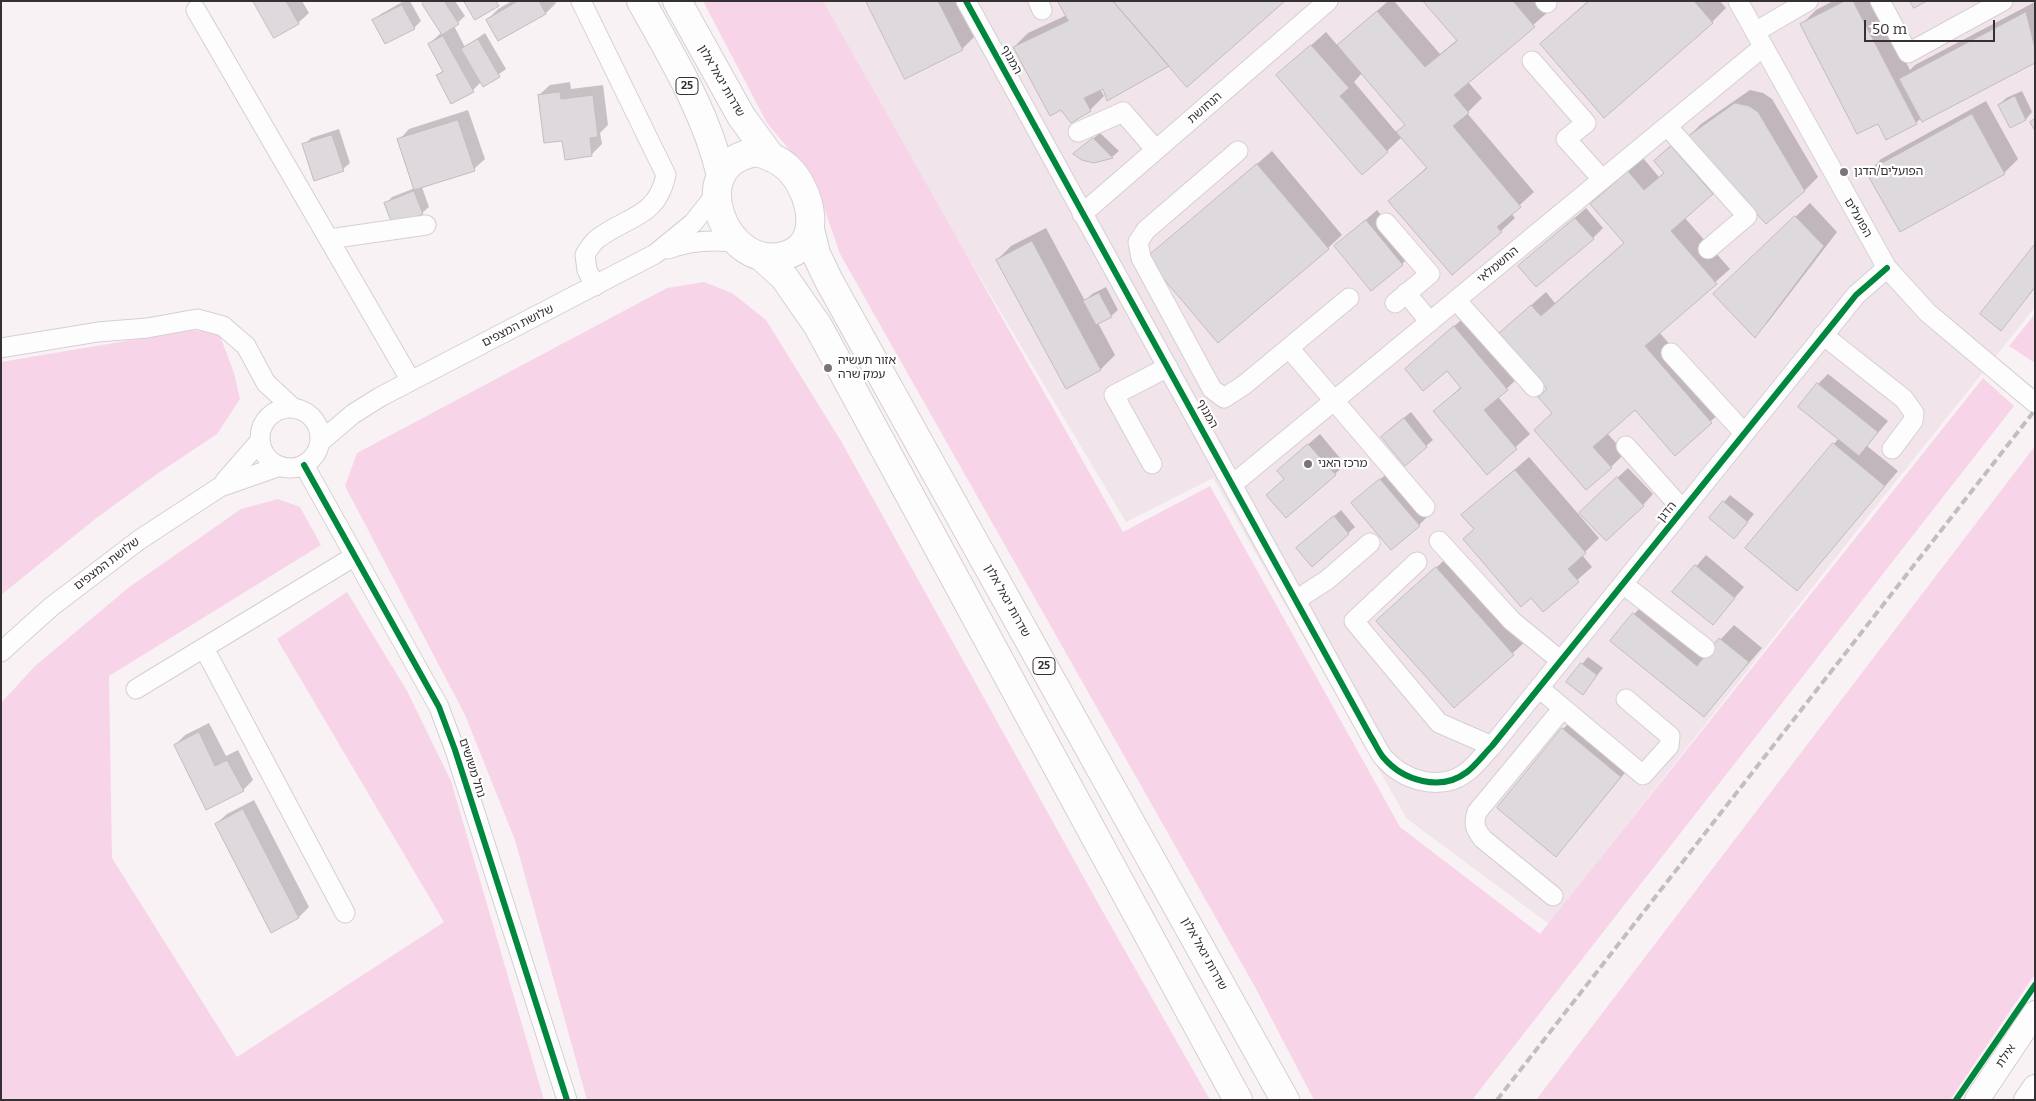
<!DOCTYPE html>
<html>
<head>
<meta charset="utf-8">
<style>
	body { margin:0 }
	#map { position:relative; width:2036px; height:1101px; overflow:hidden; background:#f8f2f5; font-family:Bitter,serif }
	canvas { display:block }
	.frame { position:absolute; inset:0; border:2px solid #353033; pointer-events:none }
	.scale { position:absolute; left:1864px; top:20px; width:131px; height:22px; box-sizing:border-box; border:2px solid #353033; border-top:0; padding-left:6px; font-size:15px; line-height:18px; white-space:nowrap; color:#353033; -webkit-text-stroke:4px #fff; paint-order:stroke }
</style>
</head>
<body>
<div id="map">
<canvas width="2036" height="1101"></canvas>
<div class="frame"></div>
<div class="scale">50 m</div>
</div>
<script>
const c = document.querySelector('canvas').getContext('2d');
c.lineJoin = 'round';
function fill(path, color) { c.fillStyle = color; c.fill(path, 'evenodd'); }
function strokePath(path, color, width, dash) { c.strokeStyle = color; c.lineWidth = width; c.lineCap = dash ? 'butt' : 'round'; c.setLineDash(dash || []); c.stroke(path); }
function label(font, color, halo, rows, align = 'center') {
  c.font = font + ' Bitter,"Noto Sans Hebrew",serif'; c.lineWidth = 4.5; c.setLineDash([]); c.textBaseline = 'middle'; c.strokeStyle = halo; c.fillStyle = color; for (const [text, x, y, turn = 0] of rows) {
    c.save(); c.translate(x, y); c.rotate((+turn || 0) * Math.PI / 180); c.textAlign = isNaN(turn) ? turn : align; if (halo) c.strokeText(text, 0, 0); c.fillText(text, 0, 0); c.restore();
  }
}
const built = new Path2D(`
	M815 1H2035V307L1877 505 1549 924 1407 819 1213 478 1126 522Z`);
const green = new Path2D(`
	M703 1H823L1123 532 1210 486 1400 827 1540 934 1983 378 2014 406 1472 1100H1314L1255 987 840 254 817 188 801 164 767 123Z
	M704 282 732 293 766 320 841 441 1103 912 1210 1100H587L515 840 465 715 345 486 357 453 667 288Z
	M2035 314V363L2009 346Z
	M191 330 219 333 234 373 240 399 217 434 154 476 94 520 1 595V362Z
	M2035 446V974L1950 1100H1536Z
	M278 499 300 507 321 545 109 676 112 858 237 1057 444 922 277 639 347 592 407 691 451 781 544 1100H1V703L35 666 128 588 241 509Z`);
const shadow = new Path2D(`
	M255 1H302L309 13 298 23Z
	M404 1H410L421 21 414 28 374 20 381 14Z
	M426 1H455L465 16 454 26 465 47 485 33 506 69 484 85 482 81 473 90 438 75 443 70 429 44 442 32Z
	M512 1H555L556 3 546 13 487 20 498 9Z
	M868 1H959L976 35 962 49Z
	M1388 1H1394L1440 54 1457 40 1425 1H1539L1548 12 1468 82 1482 98 1467 113 1534 192 1511 213 1515 218 1501 231 1390 201 1427 167 1402 137 1387 151 1278 75 1326 32 1338 46ZM1362 73 1406 124 1397 133 1354 82Z
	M1588 1H1720L1726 8 1712 22 1542 44Z
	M1833 1H1874L1910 70 1915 65 2035 2V62L1921 118 1916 123 1878 122 1802 24 1816 10Z
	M1067 15 1169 64 1100 89 1104 96 1090 110 1014 47 1028 33Z
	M570 82 571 89 603 85 608 125 600 133 602 144 591 155 563 140 539 95 550 85Z
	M1750 90 1763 93 1772 99 1818 177 1804 191 1726 179 1684 217 1730 269 1659 332 1725 408 1675 454 1635 408 1607 433 1625 453 1611 467 1553 413 1549 388 1500 333 1546 292 1555 303 1625 242 1606 190 1643 158 1659 177 1665 172 1655 161 1669 147 1686 133 1689 136 1701 124Z
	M2022 91 2032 112 2026 119 2010 127 1999 105 2006 98Z
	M1986 101 2018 159 2004 173H1868L1881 159Z
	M468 110 485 159 474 169 422 187 429 207 422 213 386 204 392 197 415 188 399 140 409 129Z
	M339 129 350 163 343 169 304 145 311 138Z
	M1100 133 1119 151 1112 157 1094 162 1075 153Z
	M1272 151 1342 235 1328 248 1148 258Z
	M1810 203 1837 232 1768 322 1755 336 1729 280Z
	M1586 208 1603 228 1593 238 1520 266Z
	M1377 210 1412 254 1402 264 1336 246Z
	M1046 228 1085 301 1092 294 1106 287 1118 310 1111 316 1098 323 1115 355 1101 369 1066 387 997 260 1011 246Z
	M2035 246V288L2001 329Z
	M1469 313 1521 375 1498 397 1530 434 1487 473 1435 411 1462 386 1447 369H1406Z
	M1828 374 1888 421 1867 446 1898 471 1797 589 1747 547 1839 438 1818 384Z
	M1411 412 1433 440 1405 464 1389 430Z
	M1320 434 1345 464 1335 474 1268 495 1285 478 1289 461Z
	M1529 457 1599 538 1582 555 1592 567 1543 610 1463 515Z
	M1628 468 1653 494 1643 505 1591 502Z
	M1391 470 1429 515 1419 525 1353 503Z
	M1730 495 1754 514 1740 531 1724 502Z
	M1341 510 1355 527 1312 565 1305 542Z
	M1451 554 1527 640 1454 707 1378 621Z
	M1706 555 1744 587 1713 623 1674 592Z
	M1648 600 1710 651 1734 625 1762 648 1704 715 1634 614Z
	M1588 657 1603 668 1583 693 1582 664Z
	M1577 715 1634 762 1556 855 1563 729Z
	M209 723 226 756 238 750 253 780 243 790 175 745 185 735Z
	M254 800 309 907 299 917 271 931 216 824 227 814Z`);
const building = new Path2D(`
	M253 1H286L299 24 274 38Z
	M425 1H444L459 24 442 35 422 4Z
	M464 1H496L499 6 475 20Z
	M518 1H539L546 14 498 41 486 20Z
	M866 1H938L963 50 905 79Z
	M1058 1H1113L1169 66 1107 101 1103 89 1084 98 1091 111 1071 123 1061 110 1050 116 1013 47 1068 21Z
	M1113 1H1285L1187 87Z
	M1423 1H1513L1535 27 1454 95 1469 113 1453 126 1521 207 1497 227 1502 232 1452 275 1388 201 1427 168 1396 132 1405 125 1337 45 1377 11 1425 67 1457 41Z
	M1589 1H1694L1713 23 1604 118 1540 44Z
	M1845 1H1853L1917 124 1886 140 1878 124 1857 134 1800 24Z
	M1910 1H1927L1914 8Z
	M402 5 415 29 385 44 372 20Z
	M2026 12 2035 49V63L1922 122 1899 79Z
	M443 36 474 92 451 104 436 75 443 72 428 44Z
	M478 39 500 77 483 87 461 49Z
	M1311 45 1349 88 1340 96 1388 152 1362 175 1276 75Z
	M560 92 561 99 593 95 598 137 590 138 592 156 565 160 562 141 544 143 538 95Z
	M2015 96 2026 120 2010 128 1998 105Z
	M1735 103 1749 106 1758 112 1805 191 1766 224 1686 138Z
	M1972 114 2005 174 1900 232 1866 172Z
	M2035 119V131L2030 122Z
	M458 120 475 171 414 190 397 139Z
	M332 135 344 171 314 181 302 144Z
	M1093 138 1113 158 1094 163 1082 160 1073 154Z
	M1671 146 1713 194 1671 231 1717 284 1645 346 1712 423 1675 456 1635 410 1593 447 1612 468 1586 490 1534 430 1552 413 1538 397 1547 389 1499 333 1531 305 1541 316 1624 243 1590 204 1628 171 1644 190 1664 173 1654 161Z
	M1257 164 1329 249 1218 343 1146 258Z
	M414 191 423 214 393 226 384 203Z
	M1795 216 1824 246 1755 338 1713 294Z
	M1575 218 1594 239 1536 287 1518 266Z
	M1366 220 1403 265 1371 291 1334 246Z
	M1032 241 1101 370 1066 389 996 260Z
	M2035 244V287L2001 331 1980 314Z
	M1099 293 1112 317 1096 325 1083 301Z
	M1454 326 1508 390 1484 410 1517 449 1487 475 1433 411 1461 388 1447 371 1423 391 1405 369Z
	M1817 383 1878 432 1859 456 1798 407Z
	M1404 418 1427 447 1405 466 1381 437Z
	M1833 443 1885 486 1797 591 1745 548Z
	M1308 444 1336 475 1286 518 1266 495 1284 479 1277 471Z
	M1515 470 1586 553 1568 569 1579 582 1543 612 1531 598 1521 607 1463 539 1474 529 1461 515Z
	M1617 477 1644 506 1606 541 1579 513Z
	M1380 479 1420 526 1391 550 1351 503Z
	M1723 501 1748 522 1734 539 1709 518Z
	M1334 516 1349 534 1312 567 1296 548Z
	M1695 565 1735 598 1713 625 1672 592Z
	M1436 567 1514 655 1454 708 1376 621Z
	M1633 613 1697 666 1719 638 1749 662 1704 717 1610 641Z
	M1581 663 1597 675 1583 695 1566 682Z
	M1562 728 1621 777 1556 857 1497 808Z
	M199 732 215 766 227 760 244 791 206 810 174 745Z
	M243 809 299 918 271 933 215 824Z`);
const minor = new Path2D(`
	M581 1 666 175C657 218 627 216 597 239 592 243 588 250 585 255L587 270 595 286
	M966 1 1371 737C1375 743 1378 751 1383 757 1403 781 1441 792 1467 772 1476 765 1484 754 1492 746L1840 315 1856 295 1887 268
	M1038 1 1042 10
	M1545 1 1547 3
	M1738 1 1887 268 1928 313 2035 403
	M1880 1 1908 53 2003 1
	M196 10 411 381
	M1755 32 1808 1
	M1532 61 1586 123 1566 139 1602 179
	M1667 126 1747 216 1708 249
	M1078 132 1123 112 1156 150
	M1238 151 1146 230 1138 242 1141 258 1212 389 1224 398 1244 385 1349 298
	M1082 214 1328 1
	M1386 223 1430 274 1395 303
	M329 239 426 225
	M668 249C692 240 714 239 739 243
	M1406 293 1430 322
	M1456 300 1534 387
	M1823 335 1904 399 1914 413 1913 421 1892 449
	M1 348 98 332 147 328 197 319 223 326 246 346 266 383 293 408
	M1289 348 1425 507
	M1671 353 1744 433
	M260 438a30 30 0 1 1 60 0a30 30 0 1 1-60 0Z
	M320 442 353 414 380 397 655 254 693 223 716 194
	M1626 446 1683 510
	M1152 464 1114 395 1168 367
	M304 465 439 707 455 750 567 1100
	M225 481 260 441
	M1233 484 1763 47
	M1439 541 1512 621 1561 661
	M1417 562 1354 621 1439 723 1492 746
	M1623 584 1705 648
	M1296 600 1327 580 1370 543
	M204 648 345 913
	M1 652 51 607 139 540 220 487 280 466
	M1539 688 1643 775 1669 746 1670 736 1626 699
	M136 689 355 556
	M1553 896 1483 839C1475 829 1473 824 1477 812L1563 708`);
const major = new Path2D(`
	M1977 1100 2035 1013
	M2026 1100 2035 1087`);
const highway = new Path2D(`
	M641 1C672 57 707 114 721 176
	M677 1 741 116 771 157
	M758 152C769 156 780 160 788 168 810 189 825 242 787 255 725 276 681 161 758 152Z
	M810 229 816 254 829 281 1285 1100
	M763 258 784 277 818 326 1238 1100`);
const rail = new Path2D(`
	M1497 1100 2035 410`);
const cycleway = new Path2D(`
	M966 1 1371 737C1375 743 1378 751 1383 757 1403 781 1441 792 1467 772 1476 765 1484 754 1492 746L1840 315 1856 295 1887 268
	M304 465 439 707 455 750 567 1100
	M1956 1100 2035 985`);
const markers = [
	[1844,172,5,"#797477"],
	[828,368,5,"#797477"],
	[1308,464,5,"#797477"]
];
const shields = [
	[687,86,22],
	[1044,666,22]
];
const shieldNames = [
	["25",687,86],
	["25",1044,666]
];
const streetNames = [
	["המנוף",1011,60,61],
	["שדרות יגאל אלון",721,81,60],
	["הנחושת",1205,108,-41],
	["הפועלים",1858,218,60],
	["החשמלאי",1498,265,-40],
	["שלושת המצפים",518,326,-27],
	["המנוף",1207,414,61],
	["הדגן",1667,512,-51],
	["שלושת המצפים",107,564,-37],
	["שדרות יגאל אלון",1007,601,61],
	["נחל משושים",472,768,72],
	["שדרות יגאל אלון",1204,954,61],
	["אילת",2006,1056,-56]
];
const poiNames = [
	["הפועלים/הדגן",1854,172],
	["אזור תעשיה",838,361],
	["עמק שרה",838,375],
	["מרכז האני",1318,464]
];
fill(built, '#f1e4eb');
fill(green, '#f8d4e9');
fill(shadow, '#0003');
fill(building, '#ded9dc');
strokePath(building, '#c2bcbf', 1);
strokePath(minor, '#d5cfd2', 21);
strokePath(major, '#d5cfd2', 26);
strokePath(highway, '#d5cfd2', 30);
strokePath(minor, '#fefdfe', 19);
strokePath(major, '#fefdfe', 24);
strokePath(highway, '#fefdfe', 28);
strokePath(rail, '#c0bfbf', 4, [8, 4]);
strokePath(cycleway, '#00873e', 6);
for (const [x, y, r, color] of markers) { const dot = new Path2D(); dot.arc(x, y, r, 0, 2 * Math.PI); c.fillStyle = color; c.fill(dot); strokePath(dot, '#fff', 2); }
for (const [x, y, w] of shields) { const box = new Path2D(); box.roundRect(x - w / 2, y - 8.5, w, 17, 4); c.fillStyle = '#fff'; c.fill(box); strokePath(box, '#353033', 1); }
label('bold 11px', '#353033', null, shieldNames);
label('12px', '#353033', '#fff', streetNames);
label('12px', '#353033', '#fff', poiNames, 'left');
</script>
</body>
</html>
